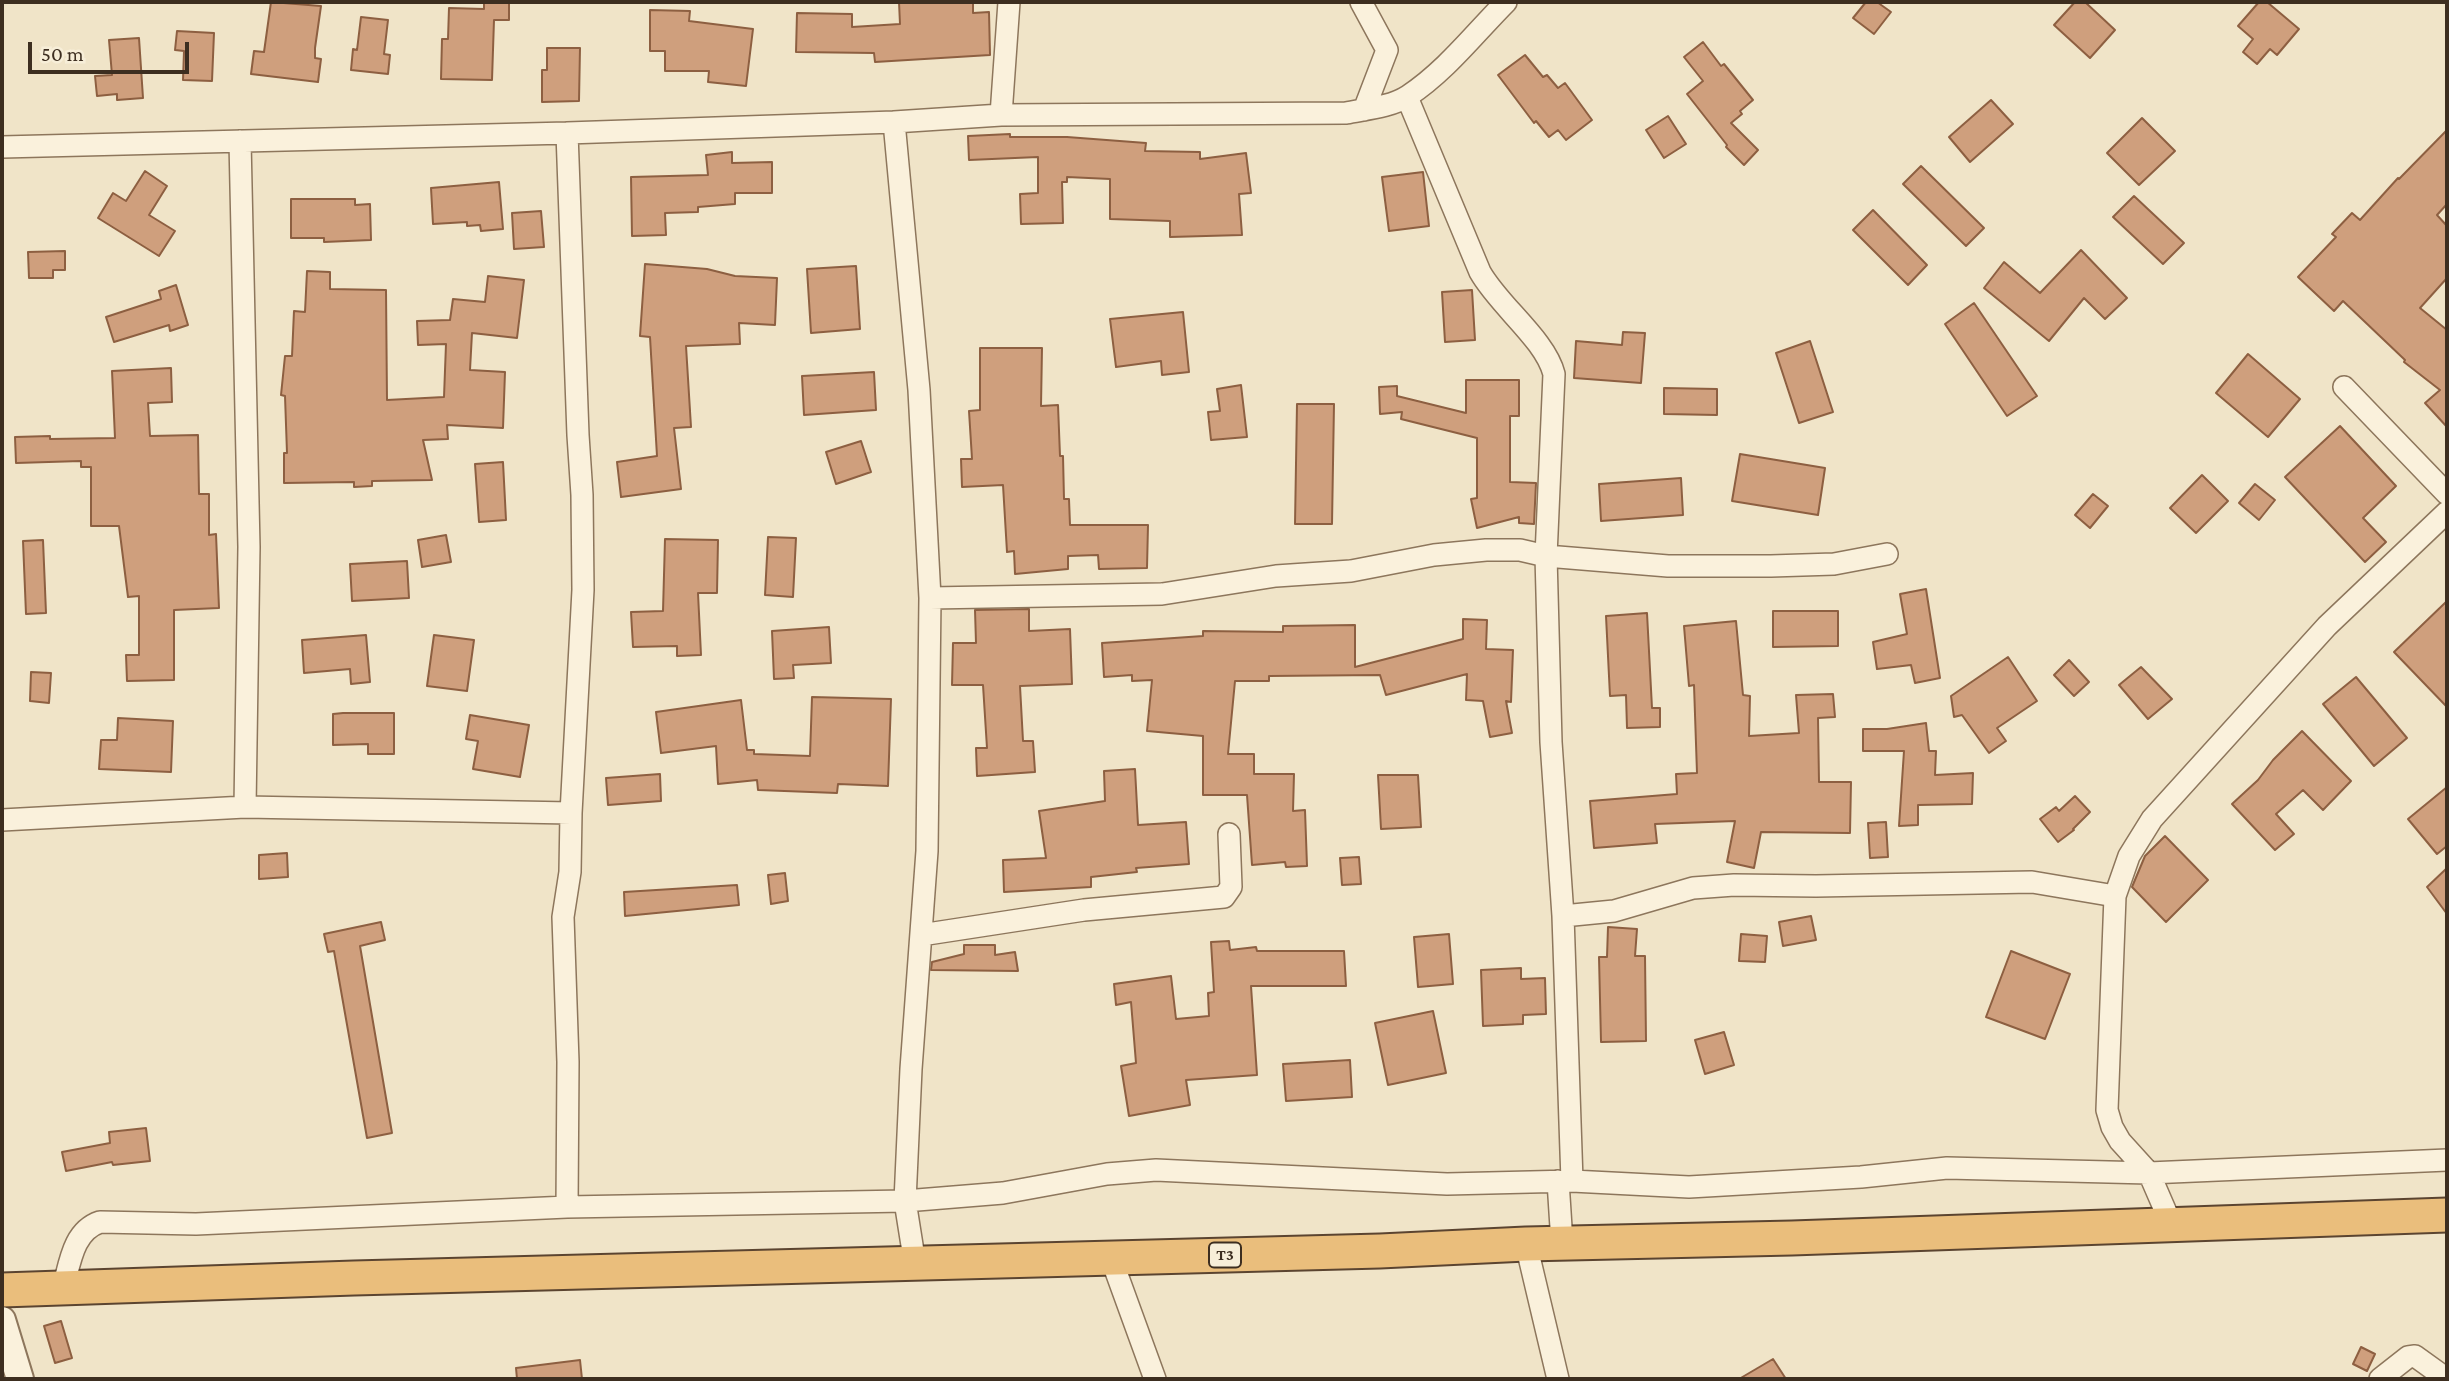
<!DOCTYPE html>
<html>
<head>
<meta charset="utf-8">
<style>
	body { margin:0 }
	#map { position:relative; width:2449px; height:1381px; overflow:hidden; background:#f0e4c8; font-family:"Crimson Pro",serif }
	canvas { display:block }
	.frame { position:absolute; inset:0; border:4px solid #3d2e20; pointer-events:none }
	.scale { position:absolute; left:28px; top:42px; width:161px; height:32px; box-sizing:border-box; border:4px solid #3d2e20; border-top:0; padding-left:9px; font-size:21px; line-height:24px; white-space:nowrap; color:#3d2e20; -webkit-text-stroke:5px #f7eed8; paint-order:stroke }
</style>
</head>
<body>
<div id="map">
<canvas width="2449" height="1381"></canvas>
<div class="frame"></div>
<div class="scale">50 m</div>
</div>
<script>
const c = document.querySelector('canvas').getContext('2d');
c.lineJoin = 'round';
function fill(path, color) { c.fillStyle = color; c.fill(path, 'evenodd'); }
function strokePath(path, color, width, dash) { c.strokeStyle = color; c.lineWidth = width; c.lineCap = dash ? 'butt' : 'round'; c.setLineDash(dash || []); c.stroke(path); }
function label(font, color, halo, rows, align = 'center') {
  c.font = font + ' "Crimson Pro",serif'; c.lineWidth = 6; c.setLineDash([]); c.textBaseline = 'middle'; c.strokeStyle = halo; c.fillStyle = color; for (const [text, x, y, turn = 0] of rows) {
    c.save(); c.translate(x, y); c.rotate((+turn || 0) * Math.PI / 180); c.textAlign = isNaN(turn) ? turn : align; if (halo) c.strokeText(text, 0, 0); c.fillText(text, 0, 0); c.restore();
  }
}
const building = new Path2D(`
	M271 2 321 6 315 48V58L321 59 318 82 251 74 254 51 264 52Z
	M484 2H509V20H494L492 80 441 79 442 39H448L449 8 484 9Z
	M899 2H973V13L989 12 990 55 875 62 874 53 796 52 797 13 852 14V27L900 24Z
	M1866 2H1877L1891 12 1874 34 1853 18Z
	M2075 2H2085L2115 30 2090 58 2054 25Z
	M2259 2H2267L2299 29 2277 55 2270 49 2257 64 2243 52 2253 39 2238 26Z
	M650 10 690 11 689 21 753 29 746 86 708 82 709 71H665V51H650Z
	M361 17 388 20 384 54 390 55 388 74 351 70 353 49 357 50Z
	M177 31 214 33 212 81 183 80 184 51 175 50Z
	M139 38 143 98 117 100V94L97 96 95 76 112 75 109 40Z
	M1703 42 1721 66 1724 64 1753 100 1740 111 1742 114 1731 123 1758 150 1744 165 1726 147 1727 145 1687 94 1703 81 1684 57Z
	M547 48H580L579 101 542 102V70H547Z
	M1525 55 1543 77 1547 75 1558 88 1565 83 1592 120 1566 140 1558 130 1549 137 1536 121 1534 123 1498 75Z
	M1991 100 2013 124 1970 162 1949 137Z
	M1668 116 1686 144 1664 158 1646 130Z
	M2142 118 2175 151 2139 185 2107 153Z
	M2447 130V204L2437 215 2447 226V278L2420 308 2447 330V427L2425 403 2440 390 2404 362 2405 360 2343 301 2334 311 2298 277 2336 237 2332 234 2352 213 2360 220 2398 178 2399 179Z
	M1010 134V137H1067L1146 143 1145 151 1200 152V159L1246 153 1251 193 1239 194 1242 235 1170 237V221L1110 219V179L1067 177V182H1062L1063 223 1021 224 1020 194 1038 193V157L969 160 968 136Z
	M732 152V163L772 162V193H735V204L698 207V212L665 213 666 235 632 236 631 177 708 175 706 155Z
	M1921 166 1984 228 1966 246 1903 184Z
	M145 171 167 186 149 215 175 231 159 256 98 218 113 193 126 201Z
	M1423 172 1429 226 1389 231 1382 177Z
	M499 182 503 229 481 231 480 225 467 226V222L433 224 431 188Z
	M2134 196 2184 243 2163 264 2113 217Z
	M291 199H355V205L370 204 371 240 324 242V238H291Z
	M1873 210 1927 265 1908 285 1853 230Z
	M541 211 544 247 514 249 512 213Z
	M2081 250 2127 298 2105 319 2084 298 2049 341 1984 288 2004 262 2040 293Z
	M65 251V270H53V278H29L28 252Z
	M645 264 707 269 735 276 777 278 775 325 739 323 740 344 686 346 691 427 674 428 681 489 621 497 617 462 657 456 650 337 640 336Z
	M856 266 860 329 811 333 807 269Z
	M307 271 330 272V289L386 290 387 400 444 397 446 344 418 345 417 321 450 320 453 299 485 302 488 276 524 280 517 338 472 333 470 370 505 372 503 428 447 425 448 439 423 440 432 480 372 481V486L354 487V482L284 483V453H287L285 396 281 395 285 356H292L294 311 305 312Z
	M176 285 188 325 170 331 169 325 114 342 106 317 161 299 159 291Z
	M1472 290 1475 340 1445 342 1442 292Z
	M1974 303 2037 396 2007 416 1945 324Z
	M1183 312 1189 372 1162 375 1161 361 1116 367 1110 319Z
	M1623 332 1645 333 1641 383 1574 378 1576 341 1622 345Z
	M1810 341 1833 412 1799 423 1776 353Z
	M980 348H1042L1041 406 1058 405 1060 456H1063L1064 499H1069L1070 525H1148L1147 568 1099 569 1098 555 1068 556V569L1015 574 1014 551 1007 552 1003 485 962 487 961 459H972L969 411 980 410Z
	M2248 354 2300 399 2268 437 2216 393Z
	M171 368 172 402 148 403 150 436 198 435 199 494H209V535L216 534 219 608 174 610V680L127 681 126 655H139V596L128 597 119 526H91V467H81V461L16 463 15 437 50 436V439L115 438 112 371Z
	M874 372 876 410 804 415 802 376Z
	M1466 380H1519V416H1510V482L1536 483 1534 524 1519 523V517L1477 528 1471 499 1477 498V438L1401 419 1402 412 1380 414 1379 387 1397 386V396L1466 413Z
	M1241 385 1247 437 1211 440 1208 412 1220 411 1217 389Z
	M1664 388 1717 389V415L1664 414Z
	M1297 404H1334L1332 524H1295Z
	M2340 426 2396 486 2363 518 2386 542 2365 562 2285 477Z
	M861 441 871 472 836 484 826 452Z
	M1740 454 1825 468 1818 515 1732 501Z
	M503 462 506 520 479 522 475 464Z
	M2202 475 2228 501 2196 533 2170 508Z
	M1681 478 1683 515 1601 521 1599 484Z
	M2255 484 2275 500 2259 520 2239 503Z
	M2093 494 2108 506 2090 528 2075 515Z
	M446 535 451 562 422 567 418 540Z
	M768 537 796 538 793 597 765 595Z
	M665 539 718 540 717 593H698L701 655 677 656V646L633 647 631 612 663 611Z
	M43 540 46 613 26 614 23 541Z
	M407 561 409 598 352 601 350 564Z
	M1926 589 1940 678 1915 683 1911 665 1877 669 1873 642 1907 634 1900 594Z
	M2447 601V707L2394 652Z
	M1029 609V631L1070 629 1072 684 1020 686 1023 741H1033L1035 772 977 776 976 748H987L983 685H952L953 643H976L975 610Z
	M1773 611H1838V646L1773 647Z
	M1647 613 1652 708H1660V727L1627 728 1626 695 1610 696 1606 616Z
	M1463 619 1487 620 1486 649 1513 650 1511 702 1506 701 1512 733 1490 737 1483 701 1466 700 1467 674 1386 695 1380 675 1269 676V681H1235L1228 754H1254V774H1294L1293 811 1305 810 1307 866 1286 867 1285 862 1252 865 1247 795H1203V736L1147 731 1152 680 1132 681V675L1104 677 1102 643 1203 636V631L1283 632V626L1355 625V667L1463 639Z
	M1736 621 1743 695 1750 696 1749 736 1799 733 1796 695 1833 694 1835 717 1818 718 1819 782H1851L1850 833 1761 832 1754 868 1727 862 1735 821 1655 824 1657 843 1594 848 1590 801 1677 794 1676 774 1697 773 1694 685 1689 686 1684 626Z
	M829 627 831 663 793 665 794 678 774 679 772 631Z
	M366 635 370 682 351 684 350 669 304 673 302 640Z
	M434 635 474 640 467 691 427 686Z
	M2008 657 2037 701 1997 728 2006 741 1989 753 1962 715 1954 717 1951 696Z
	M2069 660 2089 682 2074 696 2054 675Z
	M2141 667 2172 699 2148 719 2119 685Z
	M31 672 51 673 49 703 30 701Z
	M2356 677 2407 738 2374 766 2323 704Z
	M812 697 891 699 888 786 838 784 837 793 758 790 757 780 718 784 716 746 661 753 656 712 741 700 747 750H754V754L810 756Z
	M343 713H394V754H368V744L333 745V714Z
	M470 715 529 725 520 777 473 769 478 741 466 739Z
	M118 718 173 721 171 772 99 769 101 740H117Z
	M1926 723 1929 751H1936L1935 775 1973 773 1972 804 1918 805V825L1899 826 1904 751H1863V729H1887Z
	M2302 731 2351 781 2323 810 2303 790 2276 814 2294 834 2275 850 2232 804 2258 780 2273 760Z
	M1135 769 1138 825 1186 822 1189 864 1136 868 1137 872 1091 877V887L1004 892 1003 860 1046 858 1039 811 1105 801 1104 771Z
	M660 774 661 801 608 805 606 778Z
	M1378 775H1418L1421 827 1381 829Z
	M2447 787V846L2437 854 2408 819Z
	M2075 796 2090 812 2073 829 2074 830 2058 842 2040 819 2056 807 2059 811Z
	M1886 822 1888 857 1870 858 1868 823Z
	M2165 836 2208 880 2166 922 2132 887 2145 856Z
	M287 853 288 877 259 879V855Z
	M1359 857 1361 884 1342 885 1340 858Z
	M2447 868V914L2427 887Z
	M785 873 788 901 771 904 768 875Z
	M737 885 739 905 625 916 624 892Z
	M1811 916 1816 940 1783 946 1779 922Z
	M381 922 385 940 360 946 392 1133 367 1138 334 951 328 952 324 934Z
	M1608 927 1637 929 1635 956H1645L1646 1041 1601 1042 1599 957H1607Z
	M1449 934 1453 984 1418 987 1414 937Z
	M1741 934 1767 936 1765 962 1739 961Z
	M1229 941 1230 950 1256 947 1257 951H1344L1346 986H1251L1257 1075 1186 1080 1190 1105 1129 1116 1121 1066 1136 1063 1131 1002 1116 1005 1114 984 1171 976 1176 1019 1209 1016 1208 993 1214 992 1211 942Z
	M964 945H995V955L1015 952 1018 971 931 970 932 962 964 954Z
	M2011 951 2070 974 2045 1039 1986 1017Z
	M1521 968V979L1545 978 1546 1014 1523 1015V1024L1483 1026 1481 970Z
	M1433 1011 1446 1073 1388 1085 1375 1023Z
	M1724 1032 1734 1065 1705 1074 1695 1040Z
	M1350 1060 1352 1097 1286 1101 1283 1064Z
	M146 1128 150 1161 113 1165 112 1162 66 1171 62 1152 110 1143 109 1132Z
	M61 1321 72 1358 55 1363 44 1326Z
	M2361 1347 2375 1354 2367 1371 2353 1364Z
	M1773 1359 1786 1379H1739Z
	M580 1360 582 1379H517L516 1368Z`);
const minor = new Path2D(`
	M1361 2 1387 50 1364 110
	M1001 115 1009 2
	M894 122 919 390 930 598 927 851 911 1069 905 1201 915 1264
	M567 133 578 435 582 495 583 590 571 813 570 872 563 917 568 1062 567 1207
	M240 141 249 547 245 807
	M2 147 567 133 894 122 1001 115 1346 113C1366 109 1391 107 1408 96 1446 71 1475 33 1506 2
	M2344 387 2447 494
	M930 598 1162 594 1276 576 1351 571 1434 555 1486 550H1520L1546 556 1554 374C1545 339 1499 306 1480 272L1407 97
	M2 820 245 807 571 813
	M1563 916 1614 911 1693 888 1734 885 1816 886 2032 882 2115 896
	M921 935 1084 910 1224 897 1231 887 1229 834
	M1558 1181 1562 1243
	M1572 1181 1563 916 1551 742 1546 556 1668 566H1771L1834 564 1887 554
	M2172 1226 2149 1173 2120 1141 2112 1127 2107 1110 2115 896 2129 856 2152 819 2327 626 2447 512
	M1526 1244 1558 1379
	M1111 1258 1155 1379
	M63 1288C70 1263 73 1231 100 1222L196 1224 567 1207 905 1201 1003 1193 1107 1174 1156 1170 1447 1184 1572 1181 1689 1187 1861 1177 1947 1168 2149 1173 2447 1160
	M2380 1379 2408 1357 2415 1356 2447 1379`);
const tertiary = new Path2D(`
	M2 1320 20 1379`);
const trunk = new Path2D(`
	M2 1290 354 1278 1380 1251 1526 1244 1792 1238 2447 1215`);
const shields = [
	[1225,1255,32]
];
const shieldNames = [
	["T3",1225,1255]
];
fill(building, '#cf9f7d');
strokePath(building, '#8d5f41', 2);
strokePath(minor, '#8d765c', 24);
strokePath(tertiary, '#8d765c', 30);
strokePath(trunk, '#5b4430', 37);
strokePath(minor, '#faf1dc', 21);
strokePath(tertiary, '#faf1dc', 26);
strokePath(trunk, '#eabe7c', 33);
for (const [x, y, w] of shields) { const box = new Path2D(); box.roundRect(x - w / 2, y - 12.5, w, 25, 5); c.fillStyle = '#f7eed8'; c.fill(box); strokePath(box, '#3d2e20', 2); }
label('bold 16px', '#3d2e20', null, shieldNames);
</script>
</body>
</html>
